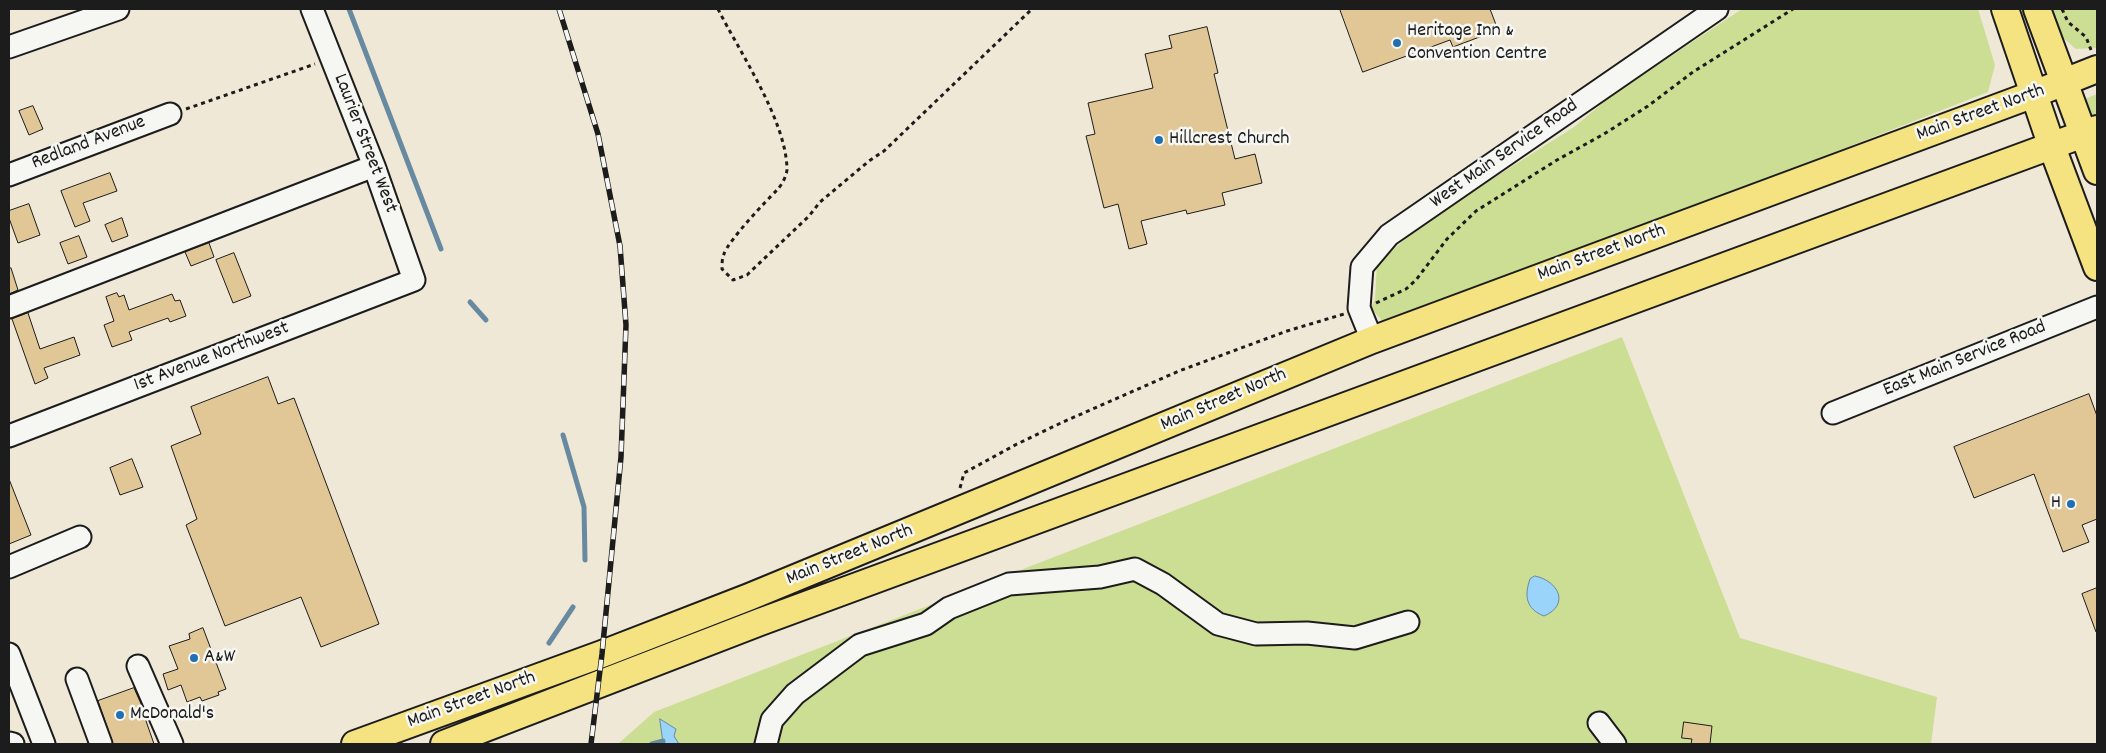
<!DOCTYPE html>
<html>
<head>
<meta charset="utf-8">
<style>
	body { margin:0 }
	#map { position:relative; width:2106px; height:753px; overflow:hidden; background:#f0e8d6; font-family:Dekko,sans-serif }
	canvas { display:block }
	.frame { position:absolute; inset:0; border:10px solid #1c1c1c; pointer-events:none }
</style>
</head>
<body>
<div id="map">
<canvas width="2106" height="753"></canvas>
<div class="frame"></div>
</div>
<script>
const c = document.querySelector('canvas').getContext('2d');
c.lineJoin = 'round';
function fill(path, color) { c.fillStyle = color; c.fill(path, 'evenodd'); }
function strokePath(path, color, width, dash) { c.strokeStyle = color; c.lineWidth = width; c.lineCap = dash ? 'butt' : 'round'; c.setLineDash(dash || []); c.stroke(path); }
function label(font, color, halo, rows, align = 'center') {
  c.font = font + ' Dekko,sans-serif'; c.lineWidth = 5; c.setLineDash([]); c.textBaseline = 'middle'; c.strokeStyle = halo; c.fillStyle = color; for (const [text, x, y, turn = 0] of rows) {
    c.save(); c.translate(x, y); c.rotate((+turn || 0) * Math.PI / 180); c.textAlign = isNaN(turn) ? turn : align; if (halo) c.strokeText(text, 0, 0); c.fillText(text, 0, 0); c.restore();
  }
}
const green = new Path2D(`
	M1742 9H1978L1995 65 1988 92 1400 323H1384L1371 308 1375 299 1377 264 1423 223 1574 127 1611 96Z
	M2046 9H2097V48L2076 49 2054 30Z
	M2097 94V114L2092 116 2085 99Z
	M1622 337 1740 638 1937 697 1931 744H618L654 712Z`);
const water = new Path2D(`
	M1535 576C1559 581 1570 605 1544 616 1526 609 1524 596 1530 579Z
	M660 719 676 729 674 736 679 744H666L663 741Z`);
const stream = new Path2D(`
	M349 9 441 249
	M470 302 486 320
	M563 435 584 507 585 560
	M549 643 573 607
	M652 744 663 741`);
const building = new Path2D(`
	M1340 9H1490L1498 30 1453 47 1450 40 1363 72Z
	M1207 27 1218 73 1214 74 1235 159 1255 154 1262 183 1222 193 1225 205 1187 214 1186 210 1141 221 1147 244 1129 249 1118 204 1104 208 1086 136 1095 134 1088 103 1153 88 1145 54 1172 48 1169 36Z
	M33 106 43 129 29 135 19 111Z
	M110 173 117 191 83 203 90 221 75 227 61 191Z
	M29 204 40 235 18 243 9 218V211Z
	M122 218 128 236 112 242 105 225Z
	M79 236 87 257 68 264 60 243Z
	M209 243 214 257 191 266 185 252Z
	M234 253 251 296 233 303 216 260Z
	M11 268 18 290 9 294V269Z
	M117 293 119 297 124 295 129 310 172 294 175 301 180 300 186 316 170 322 168 318 129 332 132 340 112 347 104 325 114 321 106 297Z
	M28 313 40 349 74 337 80 355 44 368 48 378 35 384 12 319Z
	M268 377 278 404 294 398 379 624 321 647 301 597 225 626 186 525 197 519 171 446 201 434 191 407Z
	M2089 394 2097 416V519L2082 525 2089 542 2063 552 2034 474 1974 498 1954 447Z
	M132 459 143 487 120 495 110 468Z
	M9 479 31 535 9 544Z
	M2097 588V632H2096L2082 594Z
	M203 628 226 689 218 692 219 695 202 701 200 697 187 702 181 685 168 690 163 674 178 669 169 646 190 639 189 634Z
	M134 688 147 717 145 718 154 744H113L98 701Z
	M1684 722 1712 726 1710 744H1691L1692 739 1682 738Z`);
const path = new Path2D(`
	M718 9C740 53 786 120 787 169 787 175 782 185 777 190 766 201 728 241 724 254 722 258 722 264 722 269L733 280 747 275 809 216 820 202 869 161 884 151 1032 9
	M2062 9 2068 22 2086 37 2091 50
	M186 109 315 64
	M1376 303 1406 289 1416 280 1447 239 1476 211 1557 160 1604 134 1648 106 1693 72 1793 9
	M960 488 964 473 1017 444 1063 422 1179 371 1287 331 1344 314`);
const minor = new Path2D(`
	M9 47 118 9
	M9 175 170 114
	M9 307 374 166
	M1372 340 1359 308 1362 267 1389 235 1717 9
	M1833 413 2097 307
	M9 436 414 280 374 166 312 9
	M9 567 80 537
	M9 654 44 744
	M138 666 172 744
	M77 679 101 744
	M1599 723 1615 744
	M9 743 13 744
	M766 744 772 720 795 694 860 645 926 624 949 608 1009 584 1100 577 1135 569 1163 584 1218 624 1256 634 1307 633 1355 638 1408 622`);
const major = new Path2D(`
	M2005 9 2052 147 2097 267
	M2037 9 2097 171
	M355 744 602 654 749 597 1372 340 2034 94 2097 69
	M444 744 760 622 2097 129`);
const rail = new Path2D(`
	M559 9 598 134 620 246 626 325 621 457 602 654 591 744`);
const markers = [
	[1397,43,5,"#1f6fb2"],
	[1159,140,5,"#1f6fb2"],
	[2071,504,5,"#1f6fb2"],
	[194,658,5,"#1f6fb2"],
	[120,715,5,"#1f6fb2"]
];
const poiNames = [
	["Heritage Inn &",1407,32],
	["Convention Centre",1407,55],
	["Hillcrest Church",1169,140],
	["H",2061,504,"right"],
	["A&W",204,658],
	["McDonald's",130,715]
];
const streetNames = [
	["Main Street North",1981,114,-20],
	["Redland Avenue",89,144,-21],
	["Laurier Street West",364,144,69],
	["West Main Service Road",1505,155,-35],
	["Main Street North",1602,254,-20],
	["1st Avenue Northwest",212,358,-21],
	["East Main Service Road",1965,360,-22],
	["Main Street North",1224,401,-23],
	["Main Street North",850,556,-22],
	["Main Street North",472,701,-20]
];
fill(green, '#ccde93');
fill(water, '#9ad4fa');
strokePath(water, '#688aa1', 1);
strokePath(stream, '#688aa1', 5);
fill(building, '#e1c696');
strokePath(building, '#1c1c1c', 1);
strokePath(minor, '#1c1c1c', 25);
strokePath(major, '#1c1c1c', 30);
strokePath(path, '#1c1c1c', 3, [4, 4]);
strokePath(minor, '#f6f6f2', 21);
strokePath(major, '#f5e382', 26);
strokePath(rail, '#1c1c1c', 5.5);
strokePath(rail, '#f6f6f2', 4, [11]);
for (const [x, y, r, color] of markers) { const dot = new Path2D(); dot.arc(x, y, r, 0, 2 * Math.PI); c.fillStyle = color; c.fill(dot); strokePath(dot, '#f6f6f2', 2); }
label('20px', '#1c1c1c', '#f6f6f2', poiNames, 'left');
label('20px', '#1c1c1c', '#f6f6f2', streetNames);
</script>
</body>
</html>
